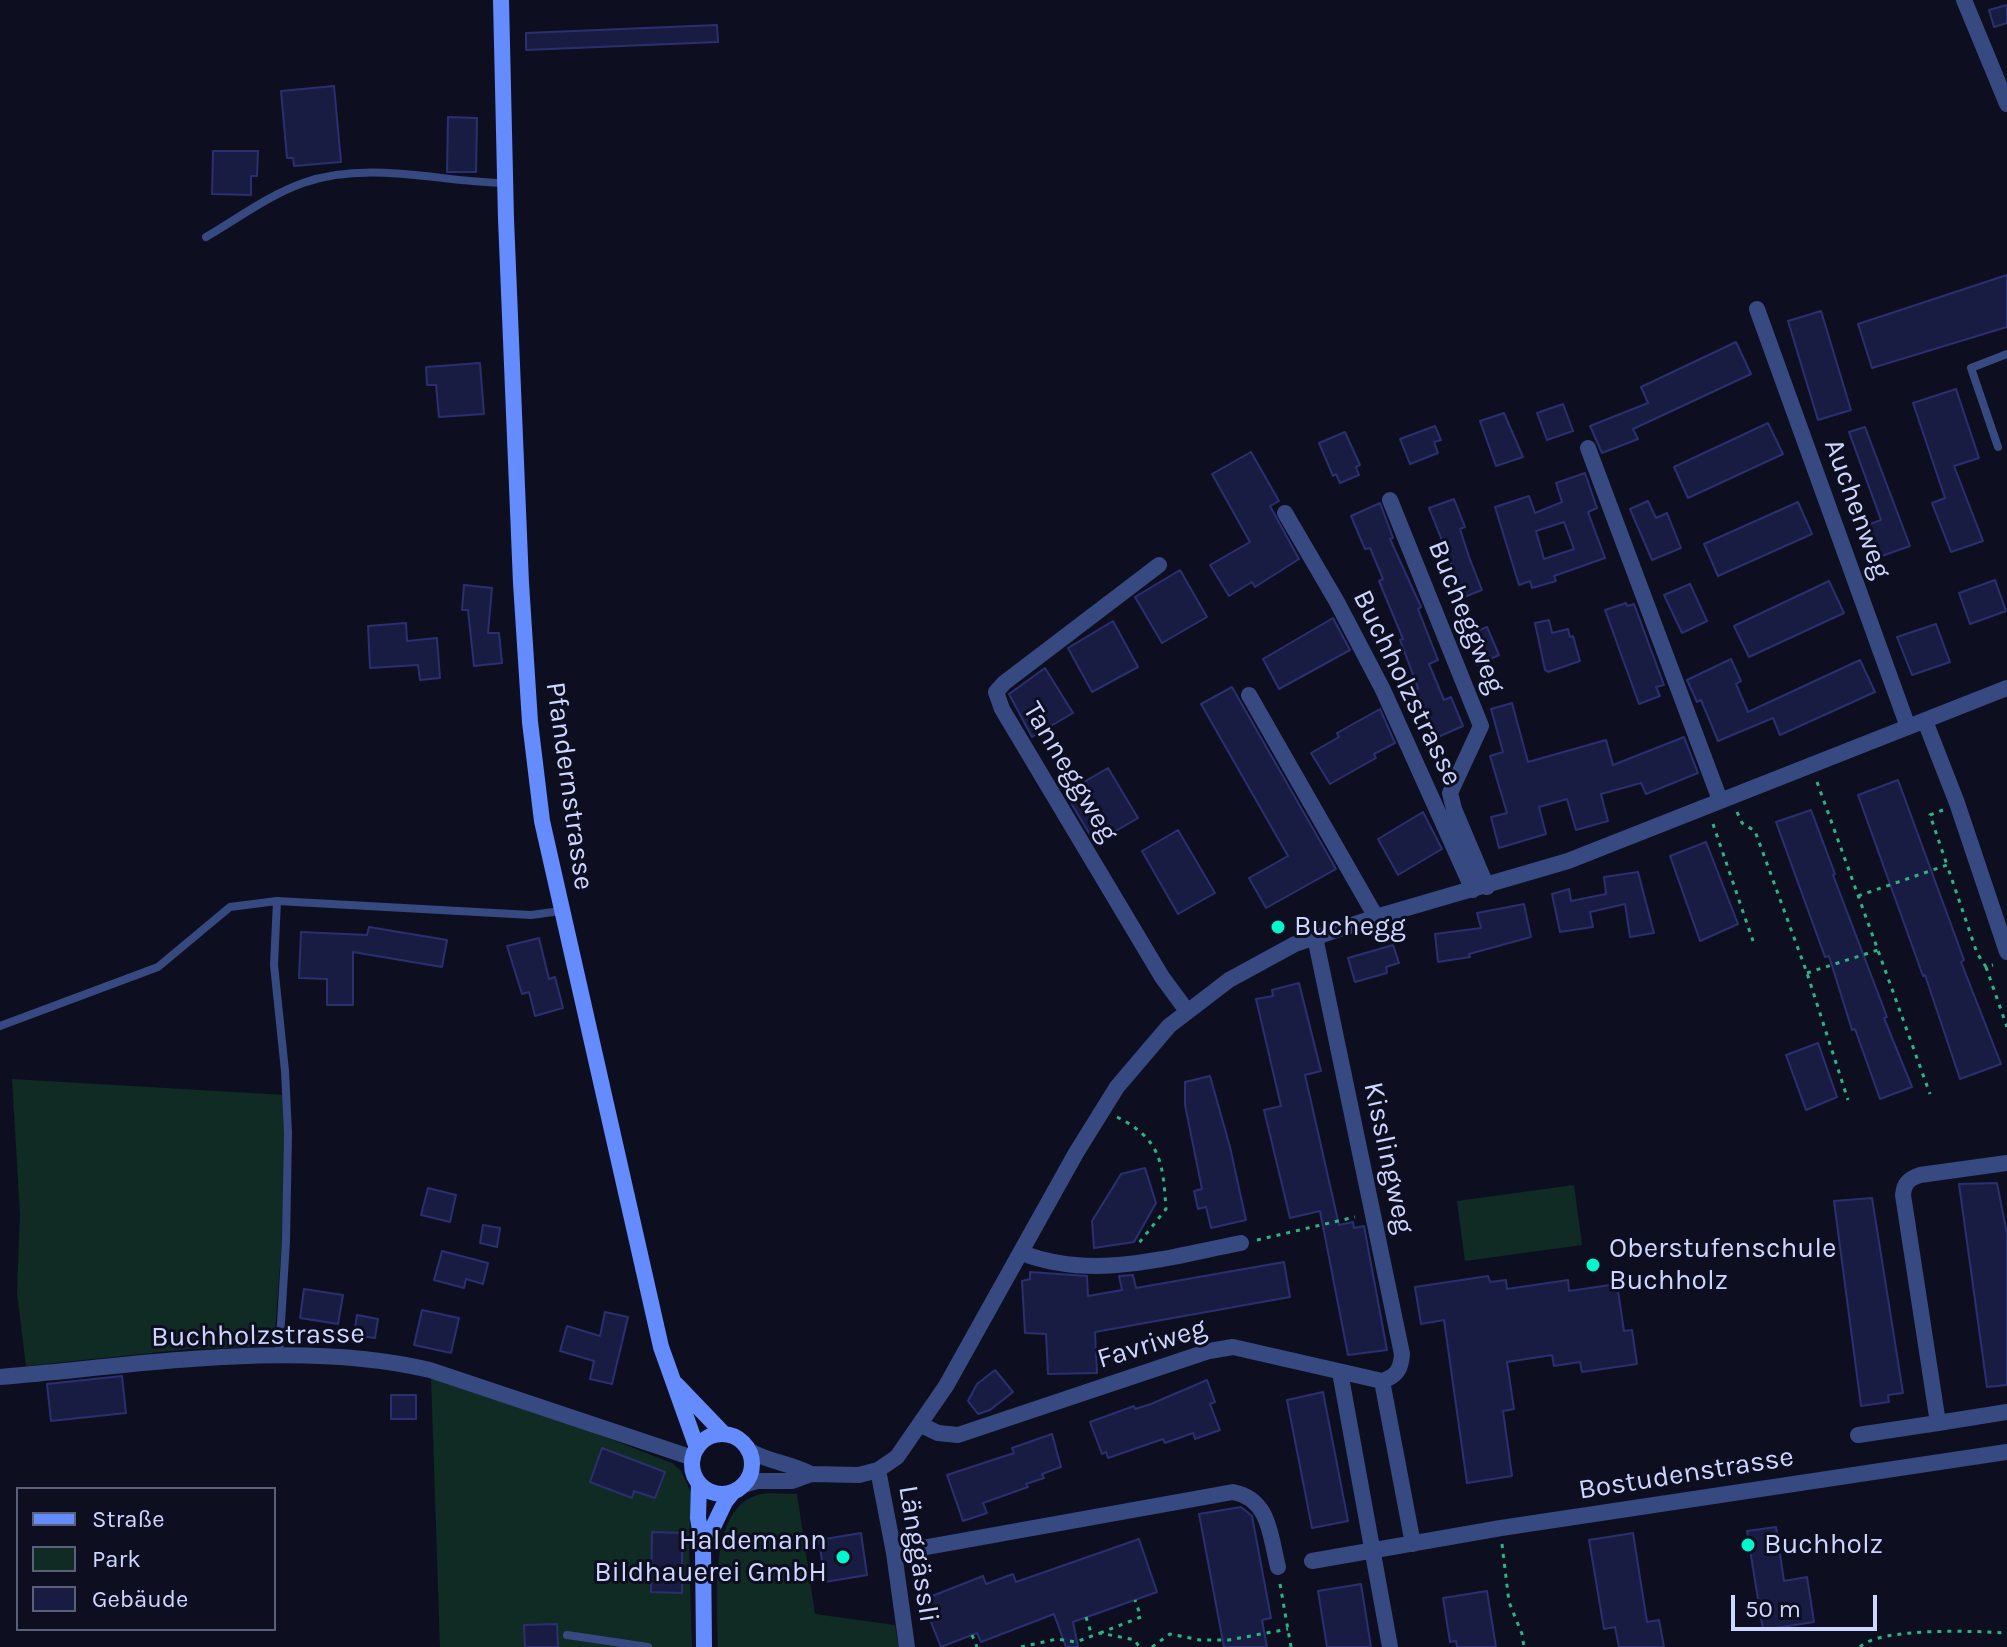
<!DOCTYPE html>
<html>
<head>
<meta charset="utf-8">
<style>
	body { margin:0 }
	#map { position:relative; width:2007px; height:1647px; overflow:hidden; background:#0d0f21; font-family:Karla,sans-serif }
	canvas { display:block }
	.legend { position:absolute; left:16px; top:1487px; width:260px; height:144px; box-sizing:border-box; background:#0d0f21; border:2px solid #5a5f7a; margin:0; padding:10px 14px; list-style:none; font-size:24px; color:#cdd6ff }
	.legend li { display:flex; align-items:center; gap:16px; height:40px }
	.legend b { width:40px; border:2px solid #5a5f7a }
	.scale { position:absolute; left:1731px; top:1595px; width:146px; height:36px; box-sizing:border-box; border:4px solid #cdd6ff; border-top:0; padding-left:10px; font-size:24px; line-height:28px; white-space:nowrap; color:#cdd6ff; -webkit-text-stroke:6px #0d0f21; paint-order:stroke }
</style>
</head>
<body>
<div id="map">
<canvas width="2007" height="1647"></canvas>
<ul class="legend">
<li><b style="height:10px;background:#648cff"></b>Straße</li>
<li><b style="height:22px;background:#102b23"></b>Park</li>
<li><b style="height:22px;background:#191c42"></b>Gebäude</li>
</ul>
<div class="scale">50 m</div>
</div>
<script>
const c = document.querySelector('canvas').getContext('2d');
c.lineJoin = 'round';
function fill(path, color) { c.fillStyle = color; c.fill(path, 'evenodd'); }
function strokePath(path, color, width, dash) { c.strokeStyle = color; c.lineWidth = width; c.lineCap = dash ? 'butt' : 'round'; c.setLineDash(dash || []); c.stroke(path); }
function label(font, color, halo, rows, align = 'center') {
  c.font = font + ' Karla,sans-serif'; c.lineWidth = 6; c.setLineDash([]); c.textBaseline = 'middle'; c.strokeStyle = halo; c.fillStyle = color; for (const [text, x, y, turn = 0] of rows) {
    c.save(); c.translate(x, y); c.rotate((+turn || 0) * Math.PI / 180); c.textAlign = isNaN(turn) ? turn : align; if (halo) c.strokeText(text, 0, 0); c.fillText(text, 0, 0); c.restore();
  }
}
const green = new Path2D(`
	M12 1079 285 1095 286 1191 275 1330 269 1340 259 1347 190 1349 26 1366 17 1293 20 1214Z
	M1574 1185 1582 1245 1465 1261 1457 1201Z
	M431 1376 574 1425 672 1463 681 1471 691 1492 689 1553 692 1647H440Z
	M768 1493 797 1494 815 1614 895 1625 899 1647H718C718 1603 705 1498 768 1493Z`);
const building = new Path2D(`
	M2007 5V23L1994 27 1989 10Z
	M717 25 718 42 526 50V33Z
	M334 86 341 162 294 166 293 158H287L281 91Z
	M448 117 477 118 476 172H447Z
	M213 151H258L257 176H251V195L212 194Z
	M2007 275V327L1872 368 1858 324Z
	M1821 311 1851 410 1818 420 1788 321Z
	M1736 342 1751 374 1633 429 1638 439 1602 453 1590 426 1648 403 1641 387Z
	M480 363 484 414 439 417 436 385H427L426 367Z
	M1956 389 1979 458 1954 466 1983 541 1951 552 1932 503 1945 498 1913 403Z
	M1563 404 1573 431 1547 440 1537 413Z
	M1504 413 1523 457 1496 466 1480 421Z
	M1768 423 1783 454 1688 498 1674 467Z
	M1435 426 1441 440 1434 442 1438 453 1410 464 1400 439Z
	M1865 427 1910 546 1879 557 1867 525 1881 520 1849 432Z
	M1345 432 1360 465 1356 467 1359 475 1340 483 1336 474 1333 476 1319 443Z
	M1251 452 1279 501 1270 506 1299 559 1255 587 1252 582 1229 596 1210 565 1250 542 1212 474Z
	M1585 473 1597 508 1588 512 1605 558 1554 576 1556 581 1532 588 1530 581 1519 585 1495 507 1529 496 1535 513 1562 502 1556 483ZM1564 522 1574 549 1544 559 1536 531Z
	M1454 499 1465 527 1460 529 1469 557 1482 590 1459 599 1448 570 1453 568 1429 508Z
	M1648 501 1656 518 1667 513 1681 548 1652 560 1630 509Z
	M1798 502 1812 534 1718 576 1704 544Z
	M1380 503 1393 538 1390 539 1421 607 1418 609 1438 660 1429 664 1444 700 1451 697 1463 726 1438 737 1427 712 1420 714 1412 696 1418 693 1416 689 1418 688 1400 640 1403 639 1379 581 1383 579 1370 548 1365 549 1351 516Z
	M1180 570 1207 617 1162 643 1135 597Z
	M1995 580 2006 611 1970 624 1959 593Z
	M1829 581 1844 613 1749 657 1734 626Z
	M1690 584 1707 621 1682 633 1664 595Z
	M464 585 492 588 488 633H499L502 663 474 666 468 610H462Z
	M1626 603 1627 606 1634 604 1664 685 1656 687 1660 696 1639 704 1605 610Z
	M1333 618 1350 650 1279 689 1263 659Z
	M1549 620 1552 633 1568 629 1570 637 1573 636 1580 661 1548 672 1545 670 1535 623Z
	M1113 621 1138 667 1092 692 1068 648Z
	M406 623 407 641 437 638 440 678 420 680 418 665 370 668 368 626Z
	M1936 624 1950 662 1912 675 1897 637Z
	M1487 627 1499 655 1477 665 1465 636Z
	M1731 659 1741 681 1736 684 1748 712 1860 660 1875 692 1780 735 1773 718 1718 741 1701 700 1697 702 1687 680Z
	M1045 668 1073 713 1032 737 1009 694Z
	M1232 687 1336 869 1266 908 1249 878 1288 856 1201 704Z
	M1512 703 1528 762 1606 740 1613 765 1684 737 1698 773 1646 794 1641 783 1601 794 1608 821 1576 830 1567 799 1539 807 1546 834 1499 848 1491 817 1507 813 1490 756 1503 752 1491 709Z
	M1380 709 1395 743 1374 754 1376 758 1330 784 1311 753 1339 737 1337 733Z
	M1108 768 1138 818 1095 843 1065 793Z
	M1898 780 1964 960 1961 962 2001 1064 1960 1079 1925 975 1923 976 1858 795Z
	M1811 810 1835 874 1833 875 1887 1017 1884 1018 1912 1087 1880 1099 1855 1029 1852 1030 1829 956 1825 957 1776 822Z
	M1423 812 1442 849 1398 875 1378 839Z
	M1178 830 1215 893 1178 914 1142 851Z
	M1706 842 1738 924 1700 941 1670 856Z
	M1638 872 1654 933 1630 937 1625 904 1590 912 1593 927 1560 932 1552 894 1569 889 1571 901 1606 894 1604 877Z
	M1524 904 1531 937 1469 954 1470 957 1438 962 1435 934 1481 928 1477 913Z
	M369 927 447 940 442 967 353 952V1005H327V979L299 978 301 932 367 935Z
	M539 938 549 979 555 977 563 1008 535 1016 529 992 522 994 507 946Z
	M1393 945 1399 963 1386 967 1387 973 1355 982 1348 958Z
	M1299 983 1321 1071 1305 1075 1339 1225 1353 1222 1354 1228 1364 1226 1387 1350 1348 1355 1320 1211 1290 1218 1264 1110 1281 1106 1256 999 1273 996 1272 990Z
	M1818 1043 1837 1097 1806 1110 1786 1055Z
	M1210 1076 1230 1147 1246 1220 1211 1228 1206 1207 1198 1209 1194 1191 1202 1189 1185 1105V1082Z
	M1145 1168 1156 1203 1134 1242 1094 1248 1092 1221 1121 1174Z
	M1997 1183 2007 1234V1385L1987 1387 1959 1184Z
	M428 1188 456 1195 450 1222 421 1215Z
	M1872 1198 1903 1393 1888 1395 1889 1402 1861 1406 1834 1201Z
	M483 1225 500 1228 497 1247 480 1243Z
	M442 1251 488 1263 483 1284 466 1279 464 1288 434 1280Z
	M1284 1262 1290 1297 1095 1332 1097 1373 1048 1374 1046 1334 1025 1333 1022 1281 1030 1279V1272L1087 1276 1088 1296 1122 1290 1119 1276 1133 1275 1136 1288Z
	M1488 1276 1490 1282 1506 1280 1507 1289 1568 1280 1569 1291 1617 1284 1624 1331 1632 1330 1637 1364 1582 1372 1580 1362 1554 1366 1552 1355 1507 1362 1514 1409 1503 1411 1512 1476 1467 1483 1444 1320 1421 1324 1415 1287Z
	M304 1289 343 1295 338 1324 300 1318Z
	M422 1310 459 1318 451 1353 414 1345Z
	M605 1312 628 1317 612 1384 590 1379 594 1361 560 1351 567 1326 600 1336Z
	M357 1315 378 1319 375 1338 354 1335Z
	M995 1370 1013 1392 990 1410 978 1414 968 1401 977 1384Z
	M122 1376 126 1413 51 1421 47 1384Z
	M1207 1380 1215 1402 1210 1404 1220 1430 1195 1439 1193 1433 1165 1443 1163 1439 1108 1458 1106 1452 1102 1454 1090 1422 1134 1406 1135 1409 1151 1404Z
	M1323 1392 1348 1521 1312 1528 1287 1400Z
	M391 1395H416V1419H391Z
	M1052 1434 1061 1467 1042 1474 1044 1478 1026 1484 1028 1487 983 1503 987 1513 963 1521 947 1475 1014 1453 1012 1448Z
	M602 1448 665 1472 655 1498 634 1491 632 1498 590 1482Z
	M1241 1507 1252 1516 1271 1618 1262 1620 1267 1647H1224L1199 1514Z
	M1776 1527 1784 1581 1807 1577 1814 1622 1763 1630 1747 1531Z
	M652 1532 682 1533V1593L651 1592Z
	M861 1533 867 1575 825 1582 819 1540Z
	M1633 1533 1647 1622 1659 1620 1664 1647H1619L1615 1627 1604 1629 1589 1540Z
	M1139 1539 1157 1592 1073 1622 1078 1647H1066L1054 1614 981 1642 977 1633 941 1647 922 1600 983 1576 986 1584 1013 1574 1016 1582Z
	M1361 1584 1371 1647H1327L1318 1591Z
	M1487 1591 1496 1647H1457L1456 1641 1450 1642 1443 1598Z
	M557 1624 558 1647H525L524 1625Z`);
const path = new Path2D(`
	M1817 782 1930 1094
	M1943 810 1930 815 1947 865
	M1737 812 1742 823 1755 831 1807 973 1848 1100
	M1713 824 1753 941
	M1858 896 1947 865 1977 953 1986 967 1993 965
	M1986 967 2007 1027
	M1807 973 1878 950
	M1117 1117C1161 1139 1163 1163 1166 1209L1139 1243
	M1257 1240 1355 1217
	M1502 1544 1509 1602 1522 1634 1524 1647
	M1280 1584 1291 1647
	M1086 1617 1092 1636
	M1100 1633 1141 1617 1135 1600
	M972 1635 977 1647
	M1021 1647 1057 1639 1076 1642 1100 1633 1135 1640 1139 1647
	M1152 1647 1170 1634 1200 1640H1229L1288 1629
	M1860 1647C1880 1627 1977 1631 2007 1633`);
const service = new Path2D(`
	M206 237C237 219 269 195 303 183 368 160 439 182 505 183
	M1998 447 1971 368 2007 354
	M277 901 274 965 285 1071 288 1133 286 1241 279 1355
	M0 1026 158 967 230 907 277 901 531 915 561 911
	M567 1635 648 1647`);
const minor = new Path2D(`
	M1964 0 2007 104
	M1757 309 1908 727
	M1588 448 1720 800
	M1390 500 1481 726 1450 793 1454 809 1487 887
	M1285 513 1337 602 1383 690 1473 890
	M1159 565 1004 683 996 692 1002 709 1162 977 1187 1011
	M1249 695 1376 917
	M1925 721 1957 803 2007 952
	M1315 937 1402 1354C1401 1369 1397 1376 1382 1381
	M2007 1163 1920 1175C1908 1179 1904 1184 1903 1195L1938 1423 2007 1412
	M1022 1253C1094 1281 1168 1257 1241 1243
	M1340 1372 1390 1647
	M0 1377C135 1366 297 1338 430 1370L693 1458
	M1382 1381 1413 1544
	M921 1425 938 1433 958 1435 1209 1351 1233 1347 1382 1381
	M1858 1435 1938 1423
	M878 1470 894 1553 907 1647
	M894 1553 1233 1492C1270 1499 1270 1536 1278 1567
	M1312 1561 1501 1528 2007 1452`);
const tertiary = new Path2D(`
	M748 1450C768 1462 790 1463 811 1474
	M743 1485 757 1481H792L811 1474 859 1475 878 1470 897 1457 946 1386 1076 1153 1117 1087 1169 1026 1229 980 1295 944 1376 917 1568 861 2007 688`);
const secondary = new Path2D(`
	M501 0 506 219 521 583 530 722 542 821 661 1347 697 1448
	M676 1384 724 1434
	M692 1464a30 30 0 1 1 60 0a30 30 0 1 1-60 0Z
	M699 1483 698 1518 703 1548 704 1647
	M703 1548 725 1502 733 1492`);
const markers = [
	[1278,927,8,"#00f8cb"],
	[1593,1265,8,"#00f8cb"],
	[1748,1545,8,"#00f8cb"],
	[843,1557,8,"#00f8cb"]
];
const streetNames = [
	["Auchenweg",1857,509,70],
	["Bucheggweg",1466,617,68],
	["Buchholzstrasse",1407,688,64],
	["Tanneggweg",1070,772,59],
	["Pfandernstrasse",569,786,82],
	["Kisslingweg",1388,1158,78],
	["Buchholzstrasse",258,1336,-1],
	["Favriweg",1152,1344,-17],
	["Bostudenstrasse",1686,1474,-9],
	["Länggässli",918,1554,81]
];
const poiNames = [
	["Buchegg",1294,927],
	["Oberstufenschule",1609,1249],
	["Buchholz",1609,1281],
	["Haldemann",827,1541,"right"],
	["Bildhauerei GmbH",827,1573,"right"],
	["Buchholz",1764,1545]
];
fill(green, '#102b23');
fill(building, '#191c42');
strokePath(building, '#2a306f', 2);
strokePath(path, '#2cb485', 3, [4, 6]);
strokePath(service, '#374981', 8);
strokePath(minor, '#374981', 16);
strokePath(tertiary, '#374981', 16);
strokePath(secondary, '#648cff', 16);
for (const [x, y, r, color] of markers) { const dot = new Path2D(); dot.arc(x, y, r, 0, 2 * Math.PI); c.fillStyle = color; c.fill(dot); strokePath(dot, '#0d0f21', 3); }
label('28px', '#cdd6ff', '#0d0f21', streetNames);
label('28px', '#cdd6ff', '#0d0f21', poiNames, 'left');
</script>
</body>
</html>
